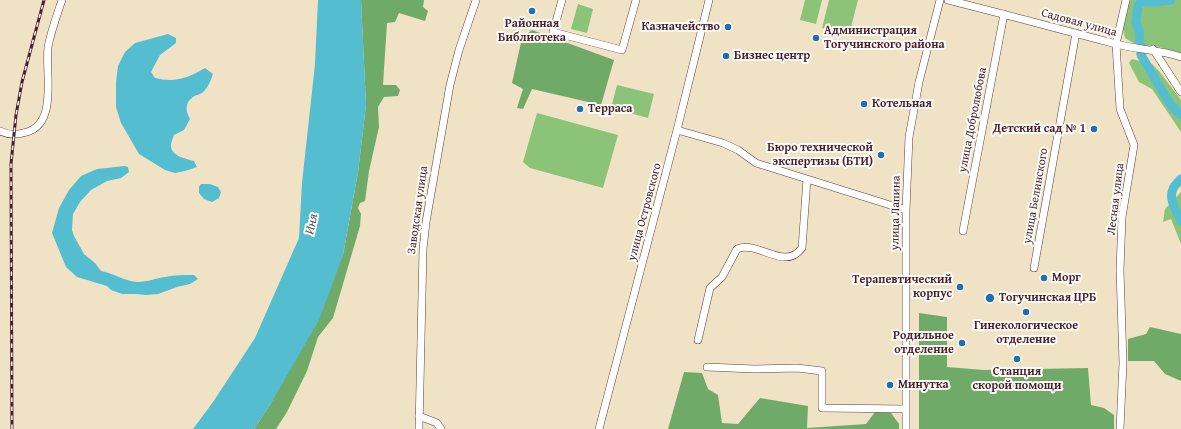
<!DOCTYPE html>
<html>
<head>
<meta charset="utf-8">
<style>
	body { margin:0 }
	canvas { display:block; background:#f0e2c4 }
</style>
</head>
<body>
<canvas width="1181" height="429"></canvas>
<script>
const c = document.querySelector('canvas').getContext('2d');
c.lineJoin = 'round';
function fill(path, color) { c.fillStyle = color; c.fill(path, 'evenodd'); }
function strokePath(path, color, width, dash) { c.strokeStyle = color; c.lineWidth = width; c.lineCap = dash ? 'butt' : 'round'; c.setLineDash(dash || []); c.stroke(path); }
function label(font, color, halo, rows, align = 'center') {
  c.font = font + ' "Gentium Book Plus",serif'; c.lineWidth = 4; c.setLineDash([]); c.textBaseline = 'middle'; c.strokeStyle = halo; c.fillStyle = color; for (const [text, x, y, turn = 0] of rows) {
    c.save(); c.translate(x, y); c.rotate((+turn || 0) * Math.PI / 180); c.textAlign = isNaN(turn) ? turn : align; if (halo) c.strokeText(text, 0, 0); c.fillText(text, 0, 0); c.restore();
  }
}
const green = new Path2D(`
	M805 0H822L816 24 800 20Z
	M829 0H858L849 35 822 28Z
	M1130 0H1181V53L1159 47 1135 44 1125 38 1123 29Z
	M578 4 593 9 587 33 571 29Z
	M1132 59 1152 64 1159 71 1181 100V132L1152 89 1139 82 1129 63Z
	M617 85 654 94 648 118 611 108Z
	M537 113 618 135 603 188 530 168 523 162Z
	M1181 192V244L1171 219 1163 222 1165 209Z`);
const forest = new Path2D(`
	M361 0H424L423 7 428 11 425 21 399 13 395 22 387 23 383 85H396L400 90 398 96 384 97 378 107 379 127 369 171 365 201 360 203 358 208 361 214 360 226 333 318 318 337 307 371 287 412 276 429H254L271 403 343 255 358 172 366 105Z
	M532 30 614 60 601 105 532 89 523 109 517 108 523 89 512 83 522 38Z
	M919 313 947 317V367L984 370 1088 368 1091 405 1104 408 1114 415V429H919Z
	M1150 327 1181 334V381L1165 374 1154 361H1128V339L1146 334Z
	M684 372 702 373 708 389 718 395 722 423 738 424 760 398 808 406 807 428 866 424 875 412 889 410 899 424V429H668Z`);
const water = new Path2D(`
	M318 0H361L366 105 358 172 343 255 319 320 271 403 254 429H193L213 402 255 338 299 238 302 183 315 64Z
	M168 34 176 38V43L160 55 151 72 155 78C175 83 188 78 205 68L213 74C210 82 208 88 202 93 199 95 195 95 193 97 184 103 186 112 190 119L184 130 174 135C173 138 171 142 171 145 170 156 187 159 194 161L197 167 185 171 175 173 165 170 139 154 121 123 116 107V82L118 66 125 52 135 43Z
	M125 166 128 167 129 172 121 178 107 181 91 190 80 202 73 214 72 230 74 236 84 254 95 263 101 271C113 273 126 282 138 282 148 282 156 278 165 277 175 275 185 275 194 275L198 279 190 284 177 287 158 294 146 295 136 294H122L111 290 107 286 77 277 66 267 52 233 59 208 69 190 81 176 97 169Z
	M201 184H210L218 187 221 192 219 198 212 202 204 199 199 193V187Z`);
const river = new Path2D(`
	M1171 0 1155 2H1143L1140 3 1138 6 1136 22 1139 31 1141 55 1170 104 1181 115
	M1181 179C1178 182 1174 186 1173 189 1168 199 1177 212 1181 221`);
const minor = new Path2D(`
	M562 0 553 32 622 50 636 0
	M948 0C1004 14 1060 29 1116 44 1138 50 1159 49 1181 57
	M1153 49 1181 92
	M677 130 723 143 738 150 756 163 906 210
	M0 131C8 135 18 135 27 132 58 123 45 72 48 47 51 31 57 15 62 0
	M963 231 1004 14
	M1034 268 1076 33
	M698 340 710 288 722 277 737 249C759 240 784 272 802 248L807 179
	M707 367 754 369 797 368 822 371V408L906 409
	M419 416 437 423 441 429
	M419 429 423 249 426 222 450 85 459 50 476 0
	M599 429 677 130 709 0
	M906 429V210L909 137 919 82 940 0
	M1120 429 1123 363 1120 270 1122 217 1134 145 1120 109 1116 44 1126 0`);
const rail = new Path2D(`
	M12 429 11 164 16 115 22 82 44 0`);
const markers = [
	[532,11,4,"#1f6fb2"],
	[728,27,4,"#1f6fb2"],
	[816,38,4,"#1f6fb2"],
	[726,56,4,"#1f6fb2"],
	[864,104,4,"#1f6fb2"],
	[580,109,4,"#1f6fb2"],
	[1094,129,4,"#1f6fb2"],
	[881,155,4,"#1f6fb2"],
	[1044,278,4,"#1f6fb2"],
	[960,287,4,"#1f6fb2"],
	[990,298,5,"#1f6fb2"],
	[1026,312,4,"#1f6fb2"],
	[962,343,4,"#1f6fb2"],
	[1017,359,4,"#1f6fb2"],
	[890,385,4,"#1f6fb2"]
];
const streetNames = [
	["Садовая улица",1079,23,15],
	["улица Добролюбова",973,120,-79],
	["улица Белинского",1036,196,-80],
	["Лесная улица",1116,199,-83],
	["Заводская улица",418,210,-82],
	["улица Островского",645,212,-75],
	["улица Лапина",896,213,-89]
];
const poiNames = [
	["Районная",532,24,"center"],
	["Библиотека",532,38,"center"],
	["Казначейство",720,27,"right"],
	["Администрация",824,31],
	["Тогучинского района",824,45],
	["Бизнес центр",734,56],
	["Котельная",872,104],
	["Терраса",588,109],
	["Детский сад № 1",1086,129,"right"],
	["Бюро технической",873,148,"right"],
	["экспертизы (БТИ)",873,162,"right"],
	["Морг",1052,278],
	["Терапевтический",952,280,"right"],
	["корпус",952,294,"right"],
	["Тогучинская ЦРБ",999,298],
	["Гинекологическое",1026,326,"center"],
	["отделение",1026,340,"center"],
	["Родильное",954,336,"right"],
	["отделение",954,350,"right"],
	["Станция",1017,372,"center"],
	["скорой помощи",1017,386,"center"],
	["Минутка",898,385]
];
const waterNames = [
	["Иня",312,224,-78]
];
fill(green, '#8bc479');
fill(forest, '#70aa69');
fill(water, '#54bed0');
strokePath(river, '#54bed0', 9);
strokePath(minor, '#633c42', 8);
strokePath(minor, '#fff', 7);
strokePath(rail, '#4a1f2b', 3);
strokePath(rail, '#fdfcf7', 1.5, [4.5]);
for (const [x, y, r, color] of markers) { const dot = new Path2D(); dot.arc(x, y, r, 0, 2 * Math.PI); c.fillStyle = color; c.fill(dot); strokePath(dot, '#fdfcf7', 1.5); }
label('12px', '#4a1f2b', '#fdfcf7', streetNames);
label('bold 12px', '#4a1f2b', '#fdfcf7', poiNames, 'left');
label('italic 13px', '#4e5765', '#fdfcf7', waterNames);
</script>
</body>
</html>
